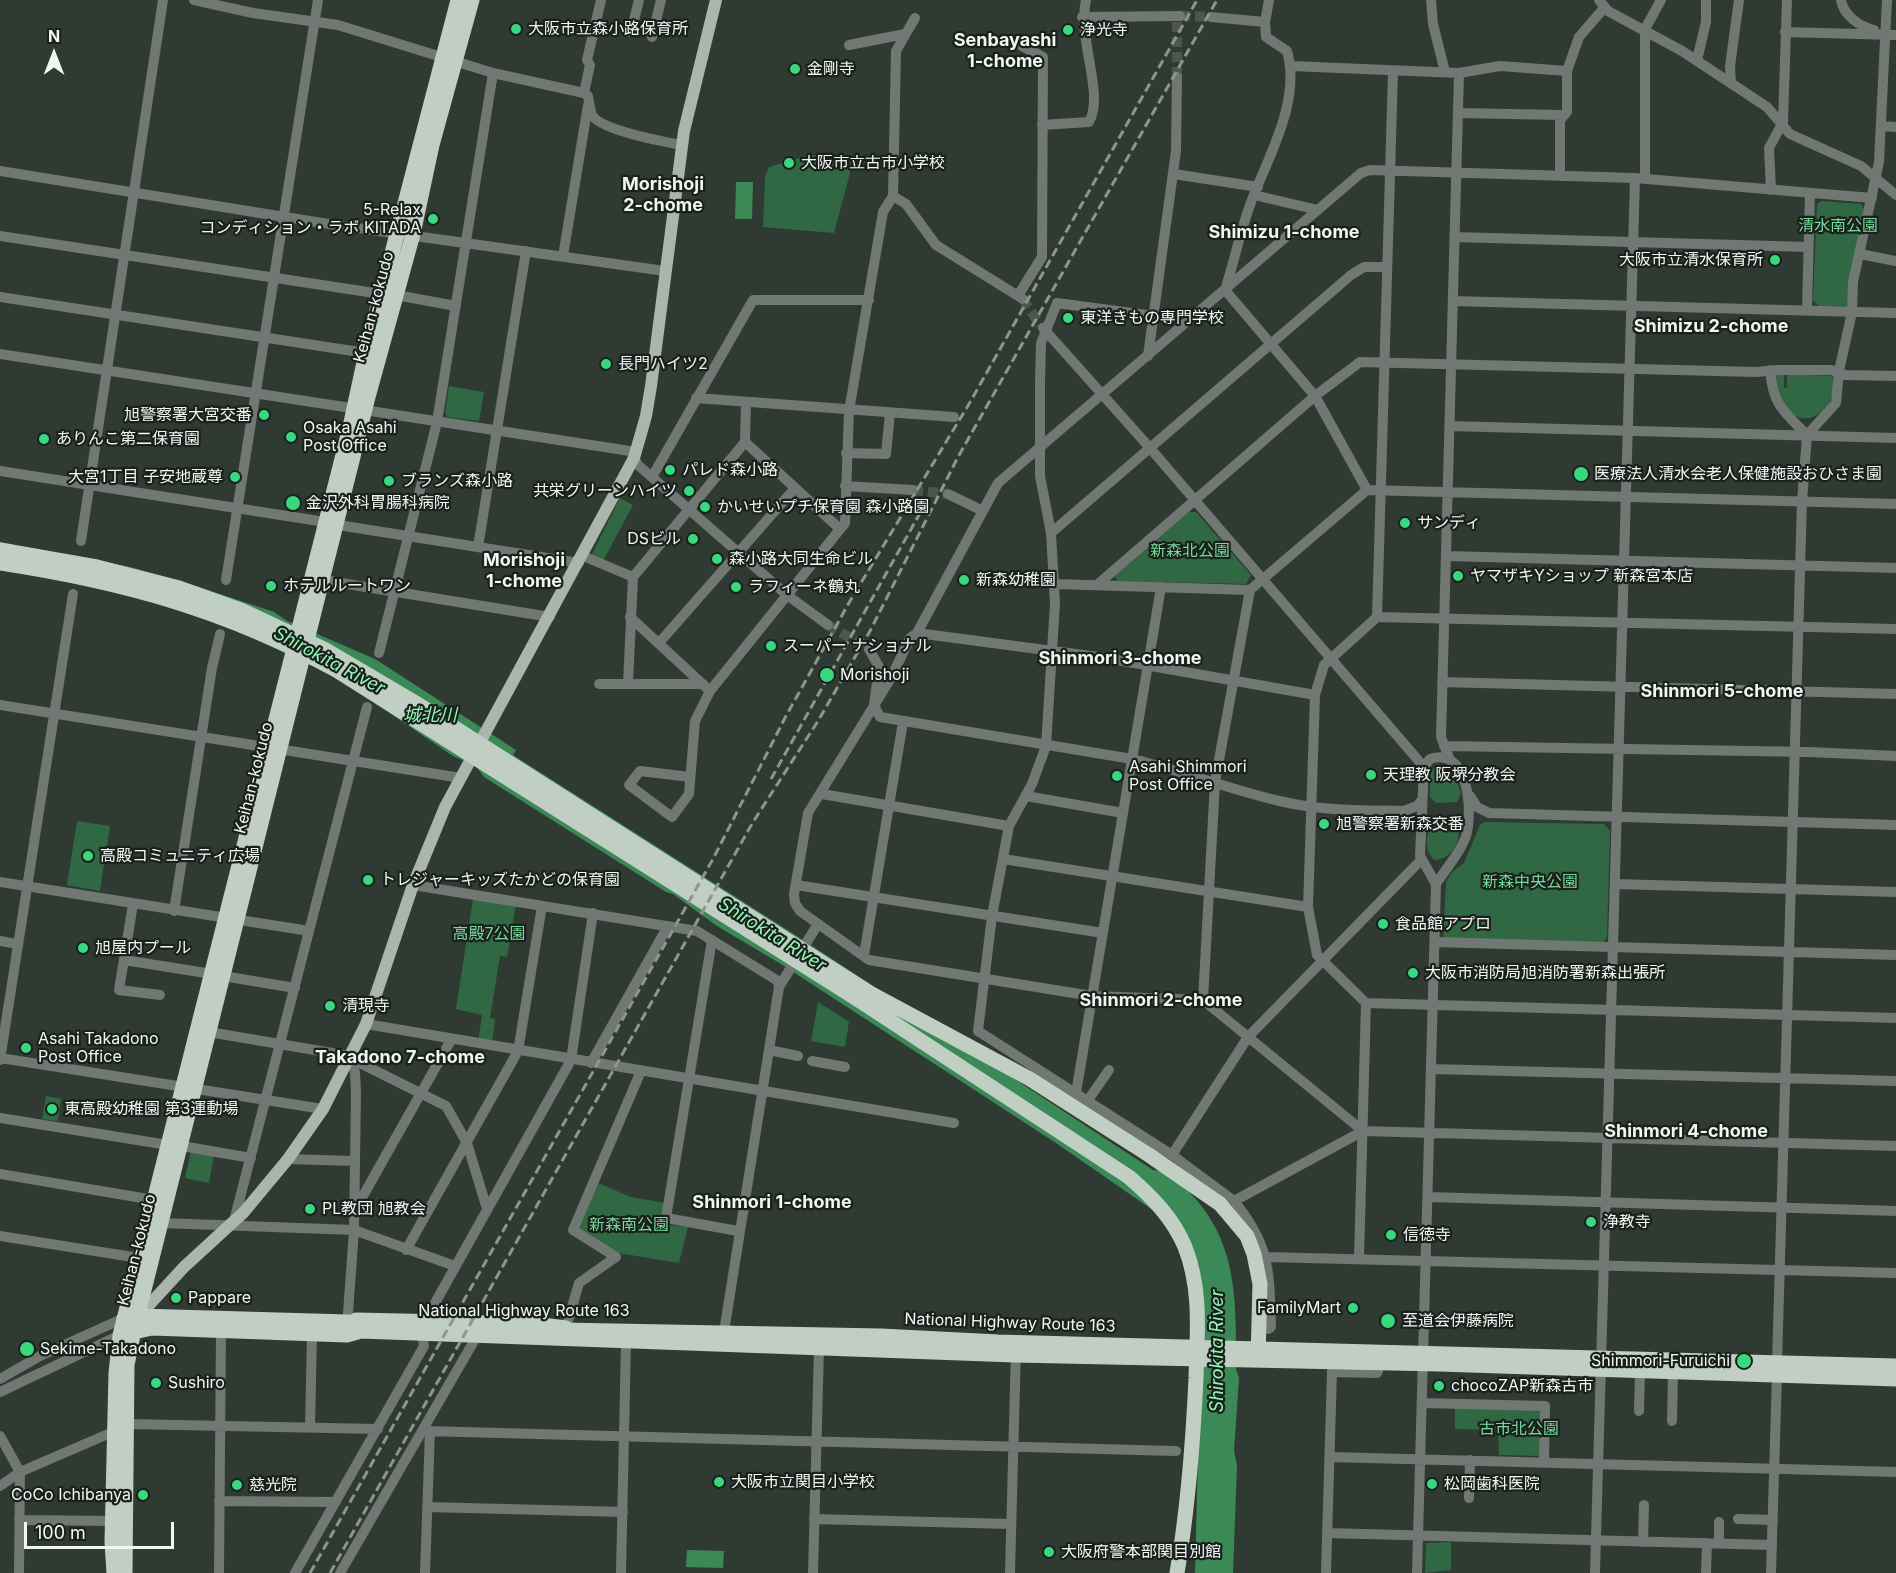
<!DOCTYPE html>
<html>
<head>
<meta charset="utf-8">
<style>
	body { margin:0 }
	#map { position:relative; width:1896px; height:1573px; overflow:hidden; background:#2f3a32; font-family:Inter,sans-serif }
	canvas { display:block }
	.north { position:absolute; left:24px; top:24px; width:60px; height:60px; -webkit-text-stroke:4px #1b201c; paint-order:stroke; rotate:0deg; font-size:16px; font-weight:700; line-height:24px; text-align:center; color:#f0f7f1 }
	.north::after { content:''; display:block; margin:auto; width:21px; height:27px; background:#f0f7f1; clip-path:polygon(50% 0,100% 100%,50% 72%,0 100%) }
	.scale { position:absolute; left:24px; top:1522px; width:150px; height:27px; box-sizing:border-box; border:3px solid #f0f7f1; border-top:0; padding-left:8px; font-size:18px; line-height:21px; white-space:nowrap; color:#f0f7f1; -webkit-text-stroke:4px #1b201c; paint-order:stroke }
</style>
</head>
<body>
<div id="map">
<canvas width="1896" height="1573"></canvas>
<div class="north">N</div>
<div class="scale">100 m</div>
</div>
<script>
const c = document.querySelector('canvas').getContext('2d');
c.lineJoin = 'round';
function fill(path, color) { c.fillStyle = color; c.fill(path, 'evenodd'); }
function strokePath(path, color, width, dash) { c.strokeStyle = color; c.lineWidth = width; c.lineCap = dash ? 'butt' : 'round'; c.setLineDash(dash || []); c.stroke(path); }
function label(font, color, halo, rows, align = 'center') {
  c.font = font + ' Inter,"Noto Sans JP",sans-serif'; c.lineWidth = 4.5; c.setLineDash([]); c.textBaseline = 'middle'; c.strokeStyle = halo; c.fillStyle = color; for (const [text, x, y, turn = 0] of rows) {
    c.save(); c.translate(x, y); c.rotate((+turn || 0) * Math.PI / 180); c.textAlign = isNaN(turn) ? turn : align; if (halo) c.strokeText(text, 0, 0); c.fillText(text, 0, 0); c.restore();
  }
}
const green = new Path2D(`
	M809 155 844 158 850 173 834 233 763 227 765 176 769 167Z
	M1821 201 1861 204 1864 209 1849 303 1846 307 1819 306 1813 301 1817 204Z
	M1787 374 1832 376C1840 393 1827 411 1811 418 1783 421 1780 396 1775 375H1784V388H1787Z
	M449 386 484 392 479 421 447 417 445 413Z
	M620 498 633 505 603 561 593 557 592 554Z
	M1189 512H1196L1251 575 1246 584 1117 581 1115 576Z
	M1436 764 1446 766 1456 778 1461 794 1457 802 1436 803 1430 797V774Z
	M77 821 110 826 100 891 67 885Z
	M1442 821C1472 822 1456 860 1435 860 1423 853 1426 832 1433 822Z
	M1485 822 1604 824 1610 831 1607 938 1603 942 1443 938 1446 882 1452 872 1464 863 1480 825Z
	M473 899 516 905 507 957 500 956 490 1018 495 1019 492 1044 478 1042 482 1015 456 1009Z
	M818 1002 849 1022 845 1047 811 1041Z
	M46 1096 61 1099 58 1121 42 1119Z
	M191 1150 214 1155 209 1183 185 1178Z
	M598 1183 631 1197 666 1203 663 1221 669 1225 688 1227 679 1263 618 1253 580 1232 579 1227Z
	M1455 1407 1536 1409 1541 1413V1456L1499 1455 1498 1430 1455 1429Z
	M1451 1542V1570L1425 1573 1426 1543Z`);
const water = new Path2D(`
	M736 182H753L752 219H735Z
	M0 542 130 567 181 581 274 612 287 621 375 659 516 750 513 755 800 938 1153 1170C1169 1171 1181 1183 1191 1194 1239 1244 1236 1305 1236 1369L1239 1378 1234 1451 1237 1466 1233 1573H1195L1202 1292 1167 1220 1056 1143 781 964 717 926 673 894 666 892 484 777 476 766 453 756 335 676 233 629 116 589 0 570Z
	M687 1550 724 1551 723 1568 686 1567Z`);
const minorTunnel = new Path2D(`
	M1180 16 1211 17
	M1177 77V21
	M1023 299 1040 325
	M913 490 948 494
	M828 625 869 649`);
const minor = new Path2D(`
	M194 0 253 13 338 25 493 73 584 93 588 96C589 102 590 110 592 115 600 130 665 142 682 145
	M1269 0 1265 22 1266 37 1287 51C1301 99 1270 154 1253 197 1241 227 1235 259 1225 290L1315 396 1367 490
	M1431 0 1433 24 1445 72
	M1599 0 1608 11 1682 51 1767 107 1790 134 1861 166 1896 195
	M1841 0C1844 16 1859 26 1874 30
	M1082 17 1180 16
	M1211 17 1265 22
	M631 32 639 0
	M1785 32 1896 35
	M652 37 661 0
	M849 45 905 34
	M1697 60 1706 22V0
	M1291 66 1459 73 1500 66 1567 71
	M1731 83 1730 66 1739 0
	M584 93 590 65 587 60 601 0
	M1459 113 1563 115
	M1042 125 1089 122C1105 94 1077 39 1086 0
	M1881 126 1896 127
	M0 171 322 223 665 271
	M1174 174 1258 187
	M1560 176V120L1567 112V71L1579 37 1605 7
	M1645 179V29L1661 0
	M1771 190 1769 148 1783 122 1787 0
	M1254 195 1318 210
	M893 196 906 204 936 245 1023 299
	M0 236 381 294
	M1455 237 1808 247
	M1860 254 1896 261
	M563 256 588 105
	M1019 294 1042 257 1043 57 1022 46
	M396 295 456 306
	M0 297 366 353
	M1453 301 1896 313
	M1807 310 1810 193
	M1154 316 1057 303 1041 343 1040 382V476L1051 533 1055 603 1046 746 1032 784 1009 826 992 916 978 1031 1172 1155 1234 1201 1363 1131 1896 1146
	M1043 328 1150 448 1424 767
	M0 354 630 451 638 465 787 595 828 625
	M1148 356 1176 151 1177 77
	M1770 370C1773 405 1783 411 1807 435
	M696 398 954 417
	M1450 426 1896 438
	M745 442 840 529
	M846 453 886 454 890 413
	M0 471 325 522
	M652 477 753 300H869
	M845 486 913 490
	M948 494 983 511
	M338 525 579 563
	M1051 533 1351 275 1364 267H1387
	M81 541 163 0
	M478 547 526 251
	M583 556 633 577 628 684
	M1446 556 1896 568
	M633 577 745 442 746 402
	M226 580 318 0
	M323 580 550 617
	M1055 584 1250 590
	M1097 585 1315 396 1360 362 1756 372 1778 370H1831L1845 375 1896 376
	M630 617 710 691
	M1377 617 1393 72
	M1896 629 1377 617 1324 665 1315 695 1308 907 1317 955 1366 1003 1896 1018
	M917 633 1106 658 1315 695
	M659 643 795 488
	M869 649 879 667 874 705 880 717 1132 759C1184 771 1233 791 1284 802 1323 811 1365 810 1404 811L1417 806 1422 800
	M379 653 437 422 493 73
	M1442 682 1896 694
	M599 684H703
	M0 705 461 778
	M1444 746 1810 752 1896 756
	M1450 760 1441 737 1459 73
	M690 777 640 771 629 785 672 817 689 794 695 721 710 691 845 523 849 411 883 212 893 196 896 51 915 18
	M822 794 1009 826
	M1026 796 1123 813
	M1470 796 1477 807 1489 813 1896 825
	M1003 859 1308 907
	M0 882 309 931
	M1615 884 1896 892
	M413 885 697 931 778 981 779 987
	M796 885 1103 933
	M133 904 119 990 160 995
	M174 911 212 668 220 634
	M712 940 666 1218 738 1231
	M0 941 17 944
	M1435 942 1896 955
	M864 955 903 722
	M124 960 212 974
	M223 976 295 988
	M1203 1000 1215 782 1250 590 1367 490 1896 504
	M366 1024 954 1123
	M209 1032 344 1055 446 1106 467 1143 487 1209
	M769 1050 798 1056
	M0 1058 323 1109
	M0 1060 73 594
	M812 1061 845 1067
	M591 1063 668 926
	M1431 1069 1896 1081
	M1076 1093 1161 587
	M1088 1100 1109 1070
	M0 1118 168 1145
	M1363 1131 1203 1000 1092 996 869 960 800 911 795 903 794 894 808 813 891 678 910 638 917 633 998 483 1361 173 1370 170 1635 178 1872 198
	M182 1146 251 1158
	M1172 1155 1248 1037 1421 860
	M288 1159 354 1161
	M0 1174 154 1200
	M1428 1197 1896 1211
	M1234 1201C1271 1247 1269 1271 1271 1327L1268 1329
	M355 1210 451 1040
	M234 1221 367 707
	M162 1223 354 1230 455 1266
	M0 1236 139 1258
	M406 1250 518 1051 542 906
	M1267 1257 1896 1273
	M1359 1258 1366 1003
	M429 1322 430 1312 571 1060 593 913
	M347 1327 354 1230 356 1093 355 1072 350 1059
	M566 1328 579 1283 616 1257 573 1230 641 1071
	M723 1338 779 987 818 924
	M1777 1363 1802 502 1807 435 1836 403 1839 371 1852 312 1853 282 1879 162 1887 0
	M1332 1372 1377 1373 1381 1364
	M0 1379 40 1356 124 1318
	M0 1392 120 1335
	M1422 1403 1545 1406 1544 1462
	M1639 1411 1640 1371
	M1672 1421 1673 1372
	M127 1424 378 1429
	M310 1427 312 1334
	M424 1431 1176 1451
	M0 1436 20 1472 19 1573
	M1330 1457 1896 1472
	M0 1486 20 1472 115 1431
	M1469 1498 1470 1460
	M219 1501 335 1502
	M427 1507 623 1512
	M814 1519 1011 1524
	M1738 1519 1773 1520
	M19 1520 114 1521
	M1327 1533 1772 1545
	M1643 1542 1644 1505
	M1719 1544V1522
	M219 1573 221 1330
	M295 1573 424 1346 423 1340
	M340 1573 474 1341
	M425 1573 430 1431
	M621 1573 626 1342
	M813 1573 819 1348
	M1010 1573 1016 1348
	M1326 1573 1332 1371
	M1417 1573 1436 884 1420 856 1424 767 1430 759C1469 746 1473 812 1466 836 1460 854 1446 868 1436 884
	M1595 1573 1635 178
	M1706 1573 1707 1543
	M1771 1573 1777 1374`);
const major = new Path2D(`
	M138 1317 184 1267 244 1212 288 1159 323 1109 366 1024 413 885 445 807 634 458 646 416 651 386 684 131 716 0`);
const highway = new Path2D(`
	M0 550 97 567 179 588 241 610 324 649 419 705 870 993 1030 1079 1149 1155 1220 1204 1247 1236 1254 1254 1260 1284 1258 1359
	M0 563C124 582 225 610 336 670L857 999 1129 1177C1152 1197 1173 1218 1185 1247 1202 1290 1197 1334 1196 1378 1193 1444 1188 1508 1177 1573
	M124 1318 139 1316 348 1322 369 1327
	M356 1320 533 1324 566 1328
	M561 1330 881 1336 998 1342 1896 1366
	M120 1335 152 1328 347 1335 361 1331 1015 1355 1439 1364 1896 1379
	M114 1573 112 1542 116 1373 120 1335 350 427 366 353 458 0
	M125 1573 127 1365 134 1330 368 397 413 234 432 145 472 0`);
const rail = new Path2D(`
	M771 779 924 506
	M310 1573 713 859 786 716 850 601 969 404 1197 0
	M330 1573 753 822 818 721 870 631 958 457 1217 0`);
const markers = [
	[516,29,6,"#39d87f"],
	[1068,30,6,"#39d87f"],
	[795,69,6,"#39d87f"],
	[789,163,6,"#39d87f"],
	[433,219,6,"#39d87f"],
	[1775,260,6,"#39d87f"],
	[1068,318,6,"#39d87f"],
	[606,364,6,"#39d87f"],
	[264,415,6,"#39d87f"],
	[291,437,6,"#39d87f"],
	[44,439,6,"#39d87f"],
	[670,470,6,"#39d87f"],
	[1581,474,8,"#39d87f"],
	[235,477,6,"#39d87f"],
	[389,481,6,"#39d87f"],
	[689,491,6,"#39d87f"],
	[293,503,8,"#39d87f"],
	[705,507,6,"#39d87f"],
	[1405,523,6,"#39d87f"],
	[693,539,6,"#39d87f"],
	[717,559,6,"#39d87f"],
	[1458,576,6,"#39d87f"],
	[964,580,6,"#39d87f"],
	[271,586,6,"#39d87f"],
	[736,587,6,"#39d87f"],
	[771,646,6,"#39d87f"],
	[827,675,8,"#39d87f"],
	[1371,775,6,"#39d87f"],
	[1117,776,6,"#39d87f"],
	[1324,824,6,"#39d87f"],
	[88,856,6,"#39d87f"],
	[368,880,6,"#39d87f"],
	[1383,924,6,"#39d87f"],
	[83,948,6,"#39d87f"],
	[1413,973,6,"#39d87f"],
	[330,1006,6,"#39d87f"],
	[26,1048,6,"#39d87f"],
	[52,1109,6,"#39d87f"],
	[310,1209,6,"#39d87f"],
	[1591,1222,6,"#39d87f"],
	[1391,1235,6,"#39d87f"],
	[176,1298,6,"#39d87f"],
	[1353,1308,6,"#39d87f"],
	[1388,1321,8,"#39d87f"],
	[27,1349,8,"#39d87f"],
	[1744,1361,8,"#39d87f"],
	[156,1383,6,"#39d87f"],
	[1439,1386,6,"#39d87f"],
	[719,1482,6,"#39d87f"],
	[1432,1484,6,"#39d87f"],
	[237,1485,6,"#39d87f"],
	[143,1495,6,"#39d87f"],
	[1049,1552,6,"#39d87f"]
];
const poiNames = [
	["大阪市立森小路保育所",528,29],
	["浄光寺",1080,30],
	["金剛寺",807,69],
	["大阪市立古市小学校",801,163],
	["5-Relax",421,210,"right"],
	["コンディション・ラボ KITADA",421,228,"right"],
	["大阪市立清水保育所",1763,260,"right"],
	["東洋きもの専門学校",1080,318],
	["長門ハイツ2",618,364],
	["旭警察署大宮交番",252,415,"right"],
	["Osaka Asahi",303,428],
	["Post Office",303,446],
	["ありんこ第二保育園",56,439],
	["パレド森小路",682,470],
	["医療法人清水会老人保健施設おひさま園",1594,474],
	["大宮1丁目 子安地蔵尊",223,477,"right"],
	["ブランズ森小路",401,481],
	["共栄グリーンハイツ",677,491,"right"],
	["金沢外科胃腸科病院",306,503],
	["かいせいプチ保育園 森小路園",717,507],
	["サンディ",1417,523],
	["DSビル",681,539,"right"],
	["森小路大同生命ビル",729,559],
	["ヤマザキYショップ 新森宮本店",1470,576],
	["新森幼稚園",976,580],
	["ホテルルートワン",283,586],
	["ラフィーネ鶴丸",748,587],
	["スーパー ナショナル",783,646],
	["Morishoji",840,675],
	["Asahi Shimmori",1129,767],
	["Post Office",1129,785],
	["天理教 阪堺分教会",1383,775],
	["旭警察署新森交番",1336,824],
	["高殿コミュニティ広場",100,856],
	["トレジャーキッズたかどの保育園",380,880],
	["食品館アプロ",1395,924],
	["旭屋内プール",95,948],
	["大阪市消防局旭消防署新森出張所",1425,973],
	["清現寺",342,1006],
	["Asahi Takadono",38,1039],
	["Post Office",38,1057],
	["東高殿幼稚園 第3運動場",64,1109],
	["PL教団 旭教会",322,1209],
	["浄教寺",1603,1222],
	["信徳寺",1403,1235],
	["Pappare",188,1298],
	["FamilyMart",1341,1308,"right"],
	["至道会伊藤病院",1402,1321],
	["Sekime-Takadono",40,1349],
	["Shimmori-Furuichi",1730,1361,"right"],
	["Sushiro",168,1383],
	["chocoZAP新森古市",1451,1386],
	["大阪市立関目小学校",731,1482],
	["松岡歯科医院",1444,1484],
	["慈光院",249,1485],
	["CoCo Ichibanya",131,1495,"right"],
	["大阪府警本部関目別館",1061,1552]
];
const parkNames = [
	["清水南公園",1838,226],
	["新森北公園",1190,551],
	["新森中央公園",1530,882],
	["高殿7公園",489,934],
	["新森南公園",629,1225],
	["古市北公園",1519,1429]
];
const streetNames = [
	["Keihan-kokudo",374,307,-75],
	["Keihan-kokudo",254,778,-76],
	["Keihan-kokudo",137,1250,-76],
	["National Highway Route 163",524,1311],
	["National Highway Route 163",1010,1323,2]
];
const neighbourhoodNames = [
	["Senbayashi",1005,41],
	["1-chome",1005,62],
	["Morishoji",663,185],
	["2-chome",663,206],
	["Shimizu 1-chome",1284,233],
	["Shimizu 2-chome",1711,327],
	["Morishoji",524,561],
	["1-chome",524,582],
	["Shinmori 3-chome",1120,659],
	["Shinmori 5-chome",1722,692],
	["Shinmori 2-chome",1161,1001],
	["Takadono 7-chome",400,1058],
	["Shinmori 4-chome",1686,1132],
	["Shinmori 1-chome",772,1203]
];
const waterNames = [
	["Shirokita River",329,661,28],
	["城北川",430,716],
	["Shirokita River",772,935,32],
	["Shirokita River",1218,1351,-90]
];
fill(green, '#306844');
fill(water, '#3c8958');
strokePath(minorTunnel, '#4c564f', 10, [10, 5]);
strokePath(minor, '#717773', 10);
strokePath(major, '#aab5ad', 12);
strokePath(highway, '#c1cec4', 15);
strokePath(rail, '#8c958e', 3, [9, 4.5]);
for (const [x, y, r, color] of markers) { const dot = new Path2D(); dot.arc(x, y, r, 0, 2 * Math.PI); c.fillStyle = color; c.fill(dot); strokePath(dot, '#1b201c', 2); }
label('16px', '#f0f7f1', '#1b201c', poiNames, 'left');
label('16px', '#73db98', '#1b201c', parkNames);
label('16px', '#f0f7f1', '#1b201c', streetNames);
label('bold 18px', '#f0f7f1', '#1b201c', neighbourhoodNames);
label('italic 18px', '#90f8b3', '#1b201c', waterNames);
</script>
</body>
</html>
